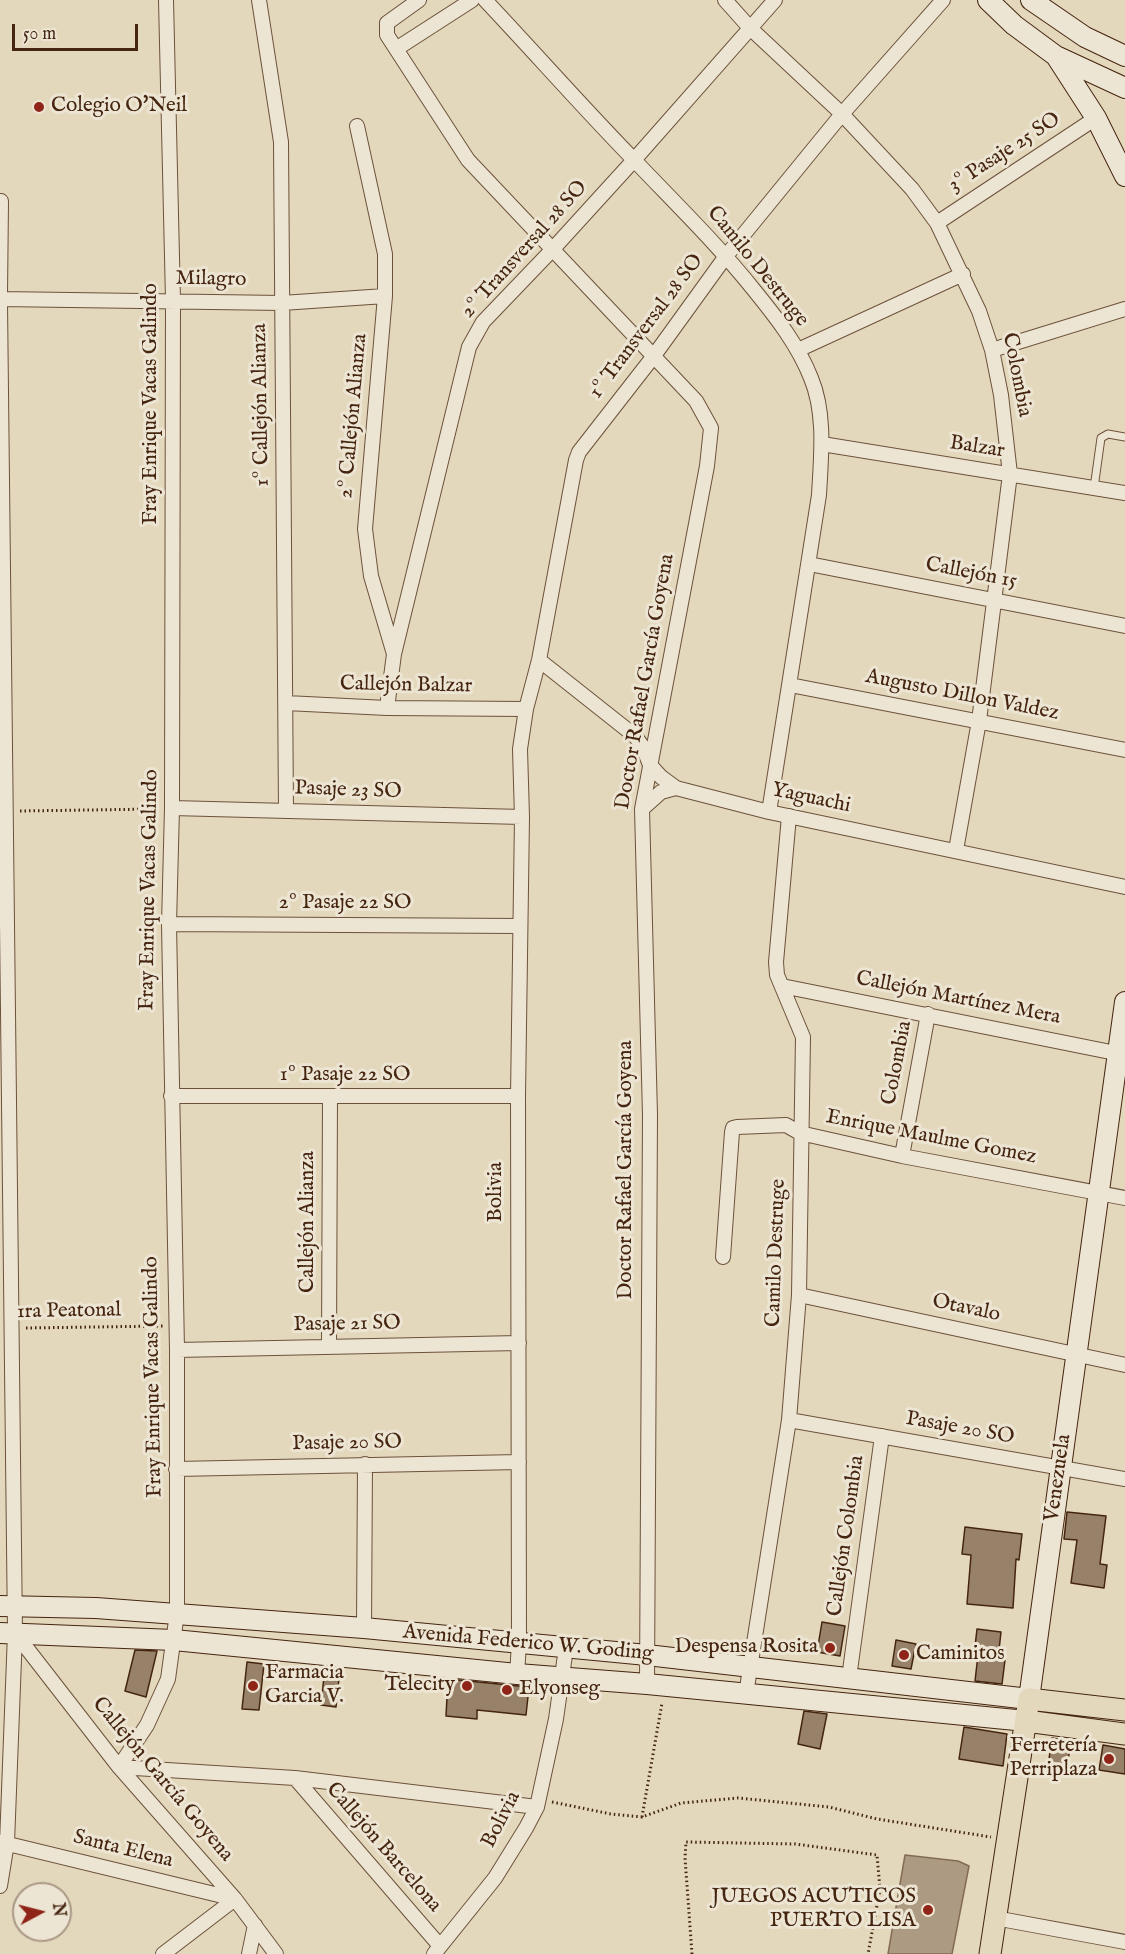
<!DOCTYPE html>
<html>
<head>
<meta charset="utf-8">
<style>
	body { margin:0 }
	#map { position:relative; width:1125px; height:1954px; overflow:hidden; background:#e3d7bc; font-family:"IM FELL English",serif }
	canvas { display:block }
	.north { position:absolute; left:12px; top:1882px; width:60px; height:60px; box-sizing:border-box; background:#ede5d3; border:2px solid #aa9885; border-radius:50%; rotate:83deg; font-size:16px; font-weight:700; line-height:24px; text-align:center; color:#452510 }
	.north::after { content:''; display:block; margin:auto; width:21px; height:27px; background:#8f2418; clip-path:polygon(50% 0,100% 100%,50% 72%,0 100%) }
	.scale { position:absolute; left:12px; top:24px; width:126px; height:27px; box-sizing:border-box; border:3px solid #452510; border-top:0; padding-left:8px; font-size:18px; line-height:21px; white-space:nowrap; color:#452510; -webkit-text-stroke:4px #ede5d3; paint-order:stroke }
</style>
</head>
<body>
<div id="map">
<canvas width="1125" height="1954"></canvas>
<div class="north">N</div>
<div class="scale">50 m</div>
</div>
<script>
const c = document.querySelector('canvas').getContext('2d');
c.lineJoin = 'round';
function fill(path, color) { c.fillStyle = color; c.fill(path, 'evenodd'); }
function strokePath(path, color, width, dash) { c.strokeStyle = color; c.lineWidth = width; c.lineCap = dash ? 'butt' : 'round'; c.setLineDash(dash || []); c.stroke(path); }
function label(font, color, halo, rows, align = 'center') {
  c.font = font + ' "IM FELL English",serif'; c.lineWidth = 6; c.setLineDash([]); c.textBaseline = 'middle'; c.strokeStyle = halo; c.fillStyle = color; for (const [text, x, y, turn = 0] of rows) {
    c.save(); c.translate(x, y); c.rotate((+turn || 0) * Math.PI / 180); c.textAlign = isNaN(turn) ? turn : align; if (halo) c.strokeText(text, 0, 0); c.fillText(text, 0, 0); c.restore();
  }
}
const water = new Path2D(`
	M905 1855 958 1861 969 1866 952 1954H888Z`);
const building = new Path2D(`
	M1067 1512 1106 1516 1100 1564 1107 1565 1104 1588 1071 1583 1077 1540 1064 1539Z
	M965 1527 1022 1534 1019 1560 1016 1559 1013 1608 967 1604 971 1555 962 1554Z
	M822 1622 845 1626 840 1656 817 1652Z
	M977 1629 1001 1632 998 1659 1005 1660 1002 1684 975 1681 978 1655H974Z
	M896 1640 916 1644 911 1669 892 1666Z
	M135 1650 157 1651 146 1697 125 1691Z
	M247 1662 264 1664 259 1710 242 1709Z
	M325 1667 340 1669 336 1707 321 1705Z
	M448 1679 529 1687 526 1715 477 1710V1719L446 1716Z
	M804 1711 827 1714 820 1749 798 1744Z
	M964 1727 1007 1734 1003 1766 959 1759Z
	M1052 1738 1071 1741 1067 1768 1048 1766Z
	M1103 1745 1125 1749V1774L1099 1770Z`);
const path = new Path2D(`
	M20 811 157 809
	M26 1328 163 1326
	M552 1802 611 1814 642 1817 681 1803 738 1798 829 1807 877 1819 991 1837
	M642 1817 662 1703
	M692 1954 685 1858 686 1842 795 1844 877 1855 880 1889 868 1954`);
const lane = new Path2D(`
	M1094 488 1101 438 1108 434 1125 437`);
const street = new Path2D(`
	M259 0 281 142 286 810
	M419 0 387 23V35L468 160 696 401 711 428 707 466 642 809 650 1115 647 1684
	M485 0C536 54 585 110 637 163 677 205 718 245 754 290 776 317 798 345 811 378 826 414 821 457 819 495L769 812
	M725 0 750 28 842 114 912 189 937 223 979 311 992 350 1001 395 1010 474 979 721 956 850
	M396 49 472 0
	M357 126 385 254V296L365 529 371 576 394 654 387 708
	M937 223 1096 118
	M0 295 1 201
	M0 299 282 303 385 296
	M0 303 15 1633 7 1843 0 1886
	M798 350 963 274
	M992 350 1125 309
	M822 444 1125 493
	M809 564 1125 626
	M394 654 469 347 483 322 552 250 634 160 775 0
	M539 660 635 736 643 747 650 765 661 777 676 788 769 812 1125 887
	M790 685 1125 750
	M286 703 387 708 526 709
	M172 808 522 817
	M642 809 661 792 676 788
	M169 924 520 926
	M782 986 1125 1055
	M171 1096H518
	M902 1156 928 1014
	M723 1257 732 1132 733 1128 737 1127 786 1125 800 1133 902 1156 1125 1198
	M799 1295 1125 1365
	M329 1347 330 1097
	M177 1350 519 1343
	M789 1420 1125 1479
	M176 1469 519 1462
	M364 1628 365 1464
	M15 1633 119 1767 235 1899 276 1954
	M517 1674 519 1644 518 1096 522 817 520 749 526 709 539 660 576 460 579 452 653 357 726 256 842 114 943 0
	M849 1678 882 1436
	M746 1694 789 1420 799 1295 803 1037 777 975 776 962 789 816
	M119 1767 147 1725 168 1679 177 1613V1350L169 924 172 808 173 300 166 0
	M119 1767 295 1778 537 1807
	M295 1778 440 1946
	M0 1842 235 1899
	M995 1918 1125 1942
	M163 1954 235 1899
	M249 1954 255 1925
	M434 1954 495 1878 526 1828 537 1807 556 1719 566 1648`);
const secondary = new Path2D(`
	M988 0 1014 25 1056 56 1125 88
	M1031 0 1085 37 1125 56
	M1056 56 1096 118 1125 176
	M0 1606 96 1608 364 1628 647 1655 1029 1699 1125 1002
	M0 1633 174 1640 517 1674 647 1684 1026 1721`);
const primary = new Path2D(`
	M1026 1721 1125 1734
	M990 1954 1029 1699 1125 1710`);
const markers = [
	[39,107,6,"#8f2418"],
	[830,1648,6,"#8f2418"],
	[904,1655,6,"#8f2418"],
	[253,1686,6,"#8f2418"],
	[467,1686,6,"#8f2418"],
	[507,1690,6,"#8f2418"],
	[1109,1759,6,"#8f2418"],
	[928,1910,6,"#8f2418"]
];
const poiNames = [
	["Colegio O'Neil",51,107],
	["Despensa Rosita",818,1648,"right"],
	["Caminitos",916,1655],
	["Farmacia",265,1674],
	["Garcia V.",265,1698],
	["Telecity",455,1686,"right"],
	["Elyonseg",519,1690],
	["Ferretería",1097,1747,"right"],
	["Perriplaza",1097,1771,"right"],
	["JUEGOS ACUTICOS",916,1898,"right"],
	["PUERTO LISA",916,1922,"right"]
];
const streetNames = [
	["3º Pasaje 25 SO",1005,153,-33],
	["2º Transversal 28 SO",525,250,-48],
	["Camilo Destruge",757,267,51],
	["Milagro",211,280,1],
	["1º Transversal 28 SO",647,327,-53],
	["Colombia",1016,375,79],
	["Fray Enrique Vacas Galindo",152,404,-90],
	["1º Callejón Alianza",262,405,-91],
	["2º Callejón Alianza",354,416,-85],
	["Balzar",977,448,9],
	["Callejón 15",971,574,11],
	["Doctor Rafael García Goyena",646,682,-80],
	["Callejón Balzar",406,686,1],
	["Augusto Dillon Valdez",962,696,11],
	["Pasaje 23 SO",348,791,2],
	["Yaguachi",811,799,12],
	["Fray Enrique Vacas Galindo",150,890,-89],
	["2º Pasaje 22 SO",345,904],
	["Callejón Martínez Mera",958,999,11],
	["Colombia",898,1063,-79],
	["1º Pasaje 22 SO",345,1076],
	["Enrique Maulme Gomez",931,1138,11],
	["Doctor Rafael García Goyena",627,1170,-90],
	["Bolivia",497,1192,-90],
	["Callejón Alianza",309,1222,-90],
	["Camilo Destruge",777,1253,-88],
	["Otavalo",966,1309,12],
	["1ra Peatonal",69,1312,-1],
	["Pasaje 21 SO",347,1325,-1],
	["Fray Enrique Vacas Galindo",154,1377,-91],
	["Pasaje 20 SO",960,1429,10],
	["Pasaje 20 SO",347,1444,-1],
	["Venezuela",1059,1478,-82],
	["Callejón Colombia",847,1536,-82],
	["Avenida Federico W. Goding",528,1644,5],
	["Callejón García Goyena",162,1780,50],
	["Bolivia",502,1820,-63],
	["Callejón Barcelona",383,1848,49],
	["Santa Elena",123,1850,14]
];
fill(water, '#ad9a82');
strokePath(water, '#836b54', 1.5);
fill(building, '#978269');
strokePath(building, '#452510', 1.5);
strokePath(lane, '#6c523b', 9);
strokePath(street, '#6c523b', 16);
strokePath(secondary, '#452510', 22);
strokePath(primary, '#452510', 23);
strokePath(path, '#452510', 3, [1.5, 3]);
strokePath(lane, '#ede5d3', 7);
strokePath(street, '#ede5d3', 14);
strokePath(secondary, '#ede5d3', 20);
strokePath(primary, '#e3d7bc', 21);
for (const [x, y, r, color] of markers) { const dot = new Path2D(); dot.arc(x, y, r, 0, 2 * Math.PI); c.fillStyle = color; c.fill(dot); strokePath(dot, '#ede5d3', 2); }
label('21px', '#452510', '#ede5d3', poiNames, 'left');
label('21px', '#452510', '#ede5d3', streetNames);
</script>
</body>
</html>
